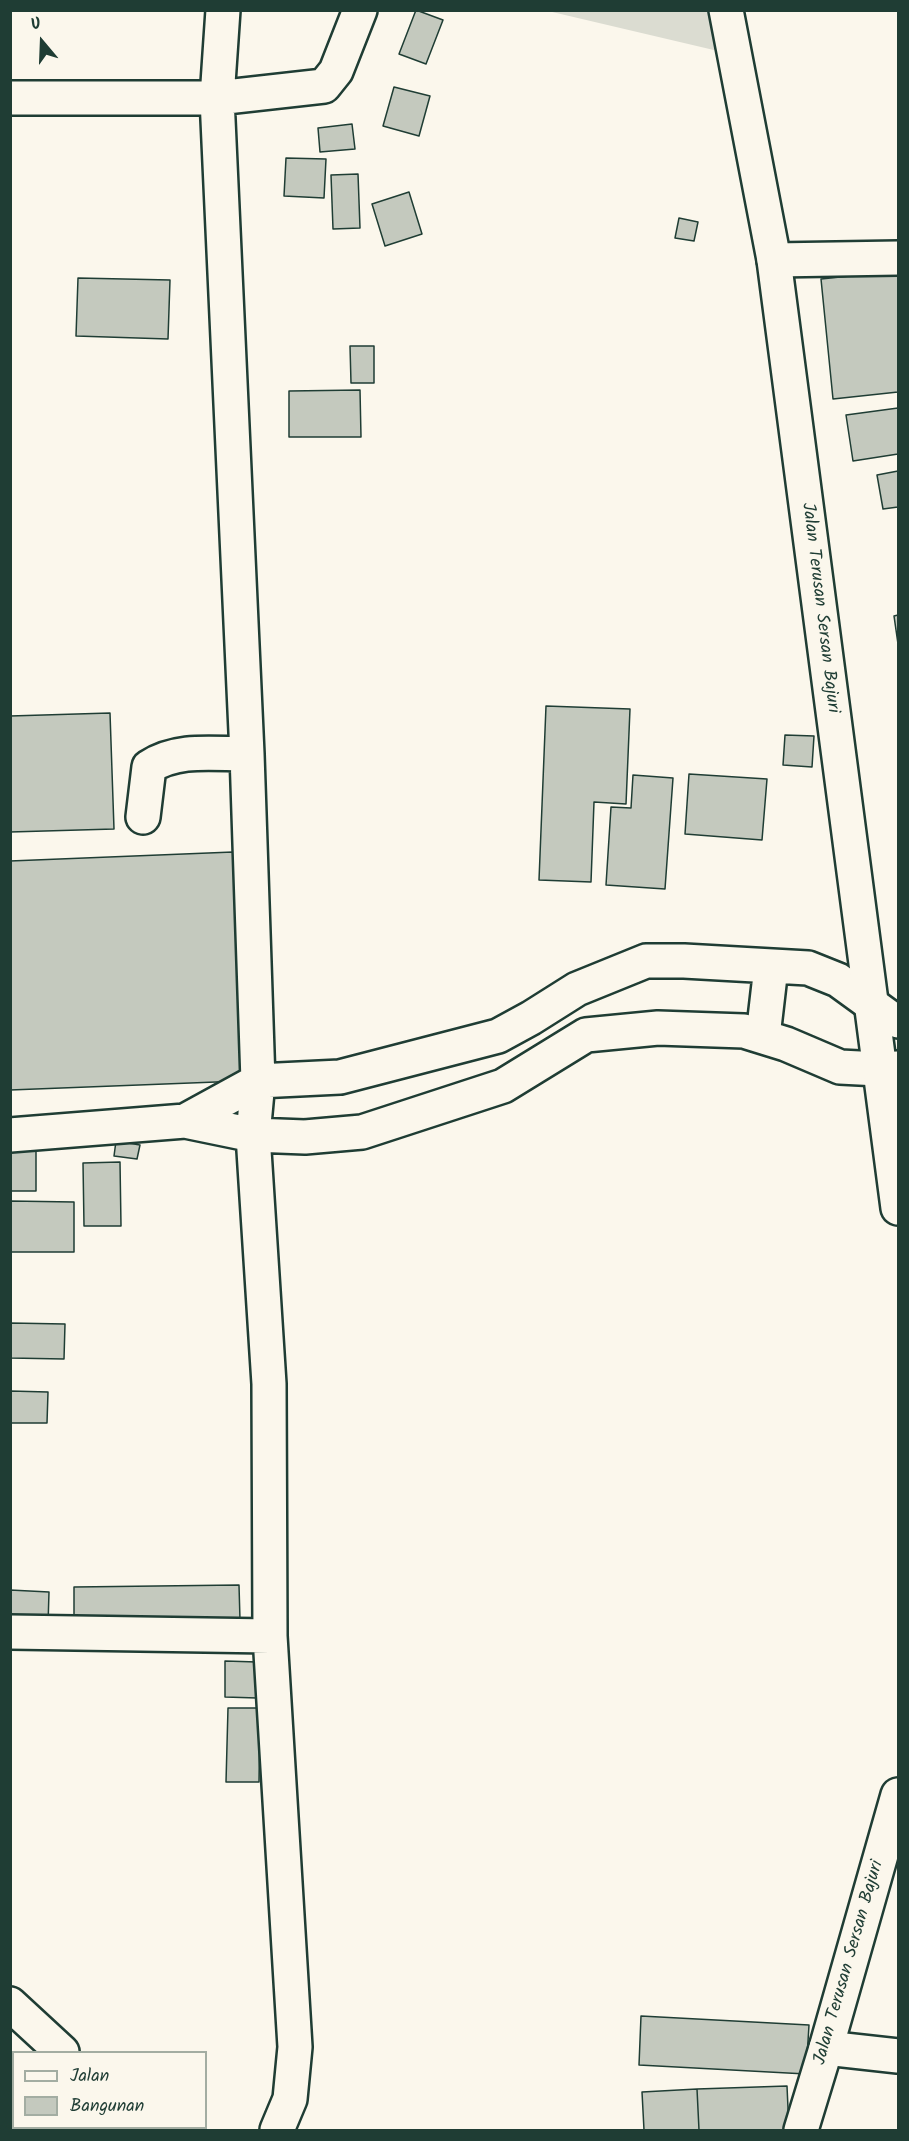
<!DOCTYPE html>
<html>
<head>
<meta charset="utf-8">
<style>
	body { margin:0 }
	#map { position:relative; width:909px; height:2141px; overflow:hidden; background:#fbf7ec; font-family:Kalam,sans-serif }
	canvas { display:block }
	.frame { position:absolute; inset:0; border:12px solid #1f3d34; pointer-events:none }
	.legend { position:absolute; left:12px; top:2051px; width:195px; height:78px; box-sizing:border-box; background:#fbf7ec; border:2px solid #a3ada2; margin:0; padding:8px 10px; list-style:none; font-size:18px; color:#1f3d34 }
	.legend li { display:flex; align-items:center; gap:12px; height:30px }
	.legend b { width:30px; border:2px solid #a3ada2 }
	.north { position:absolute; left:12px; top:12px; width:60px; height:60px; -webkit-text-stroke:4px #fbf7ec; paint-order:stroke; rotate:341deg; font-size:16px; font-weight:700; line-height:24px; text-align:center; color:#1f3d34 }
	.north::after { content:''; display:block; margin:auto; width:21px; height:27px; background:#1f3d34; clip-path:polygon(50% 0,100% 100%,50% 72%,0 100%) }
</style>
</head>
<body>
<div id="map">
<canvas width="909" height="2141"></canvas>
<div class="frame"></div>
<ul class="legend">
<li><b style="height:8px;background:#fbf7ec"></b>Jalan</li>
<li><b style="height:16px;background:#c4c9be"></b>Bangunan</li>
</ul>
<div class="north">U</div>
</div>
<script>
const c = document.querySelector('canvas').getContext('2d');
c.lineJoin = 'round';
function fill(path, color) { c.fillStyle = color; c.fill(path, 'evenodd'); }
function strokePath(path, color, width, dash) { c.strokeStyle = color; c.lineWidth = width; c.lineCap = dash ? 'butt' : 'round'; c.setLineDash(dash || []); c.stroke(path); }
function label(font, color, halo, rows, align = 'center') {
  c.font = font + ' Kalam,sans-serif'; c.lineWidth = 4.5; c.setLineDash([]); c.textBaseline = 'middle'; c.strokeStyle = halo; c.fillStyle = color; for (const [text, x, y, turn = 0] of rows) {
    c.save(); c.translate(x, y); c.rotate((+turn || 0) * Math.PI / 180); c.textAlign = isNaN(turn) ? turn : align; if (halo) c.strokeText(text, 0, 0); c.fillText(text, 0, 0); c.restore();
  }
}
const green = new Path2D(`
	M548 11H712L718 51Z`);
const building = new Path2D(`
	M416 10 443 20 426 64 399 54Z
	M394 87 430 96 419 136 383 126Z
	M352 124 355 149 320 152 318 128Z
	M286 158 326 159 324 198 284 196Z
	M358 174 360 228 333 229 331 175Z
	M409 192 422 234 385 246 372 204Z
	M679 218 698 222 694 241 675 238Z
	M898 271V392L833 399 821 279Z
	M78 278 170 280 168 339 76 336Z
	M350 346H374V383H351Z
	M360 390 361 437H289V391Z
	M898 408V454L853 461 846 415Z
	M898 471V507L883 509 877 475Z
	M898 615V644L894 616Z
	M546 706 630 709 626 804 594 802 591 882 539 880Z
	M110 713 114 829 10 832V716Z
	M785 735 814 736 812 767 783 765Z
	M689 774 767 779 762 840 685 834Z
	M633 775 673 778 665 889 606 885 611 807 631 808Z
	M233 852 242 1081 10 1090V861Z
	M116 1141 140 1145 137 1159 114 1156Z
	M10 1149H36V1191H10Z
	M120 1162 121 1226H84L83 1163Z
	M10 1201 74 1202V1252H10Z
	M10 1323 65 1324 64 1359 10 1358Z
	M10 1391 48 1392 47 1423H10Z
	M239 1585 240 1620 74 1622V1587Z
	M10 1590 49 1592 48 1625 10 1624Z
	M225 1661 257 1662V1698L225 1697Z
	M228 1708H260L259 1782H226Z
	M641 2016 809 2025 806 2074 639 2065Z
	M787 2086 789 2130H699L697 2089Z
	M697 2089 699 2130H644L642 2092Z`);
const minor = new Path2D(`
	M223 10 217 98 324 86 336 71 360 10
	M10 98H217L247 754 258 1081 253 1135 269 1384 270 1636 295 2047 290 2099 277 2130
	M774 260 898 258
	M143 817 149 767C178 748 213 754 247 754
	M763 1036 771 967
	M185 1121 258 1081 340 1077 498 1036 531 1018 577 989 646 961H684L808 968 838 980 889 1017 898 1021
	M10 1135 185 1121 253 1135 305 1137 362 1132 503 1086 586 1035 658 1028 744 1031 786 1044 840 1067 879 1069 898 1068
	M10 1632 270 1636
	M10 2004 62 2052
	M826 2048 898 2056
	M141 2128 143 2130`);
const major = new Path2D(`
	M726 10 774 260 898 1208
	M801 2130 826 2048 898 1795`);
const streetNames = [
	["Jalan Terusan Sersan Bajuri",819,608,83],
	["Jalan Terusan Sersan Bajuri",850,1963,-74]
];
fill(green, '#dbdcd1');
fill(building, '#c4c9be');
strokePath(building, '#1f3d34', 1.5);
strokePath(minor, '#1f3d34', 38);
strokePath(major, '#1f3d34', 38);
strokePath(minor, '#fbf7ec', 33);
strokePath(major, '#fbf7ec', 33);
label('18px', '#1f3d34', '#fbf7ec', streetNames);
</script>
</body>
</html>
